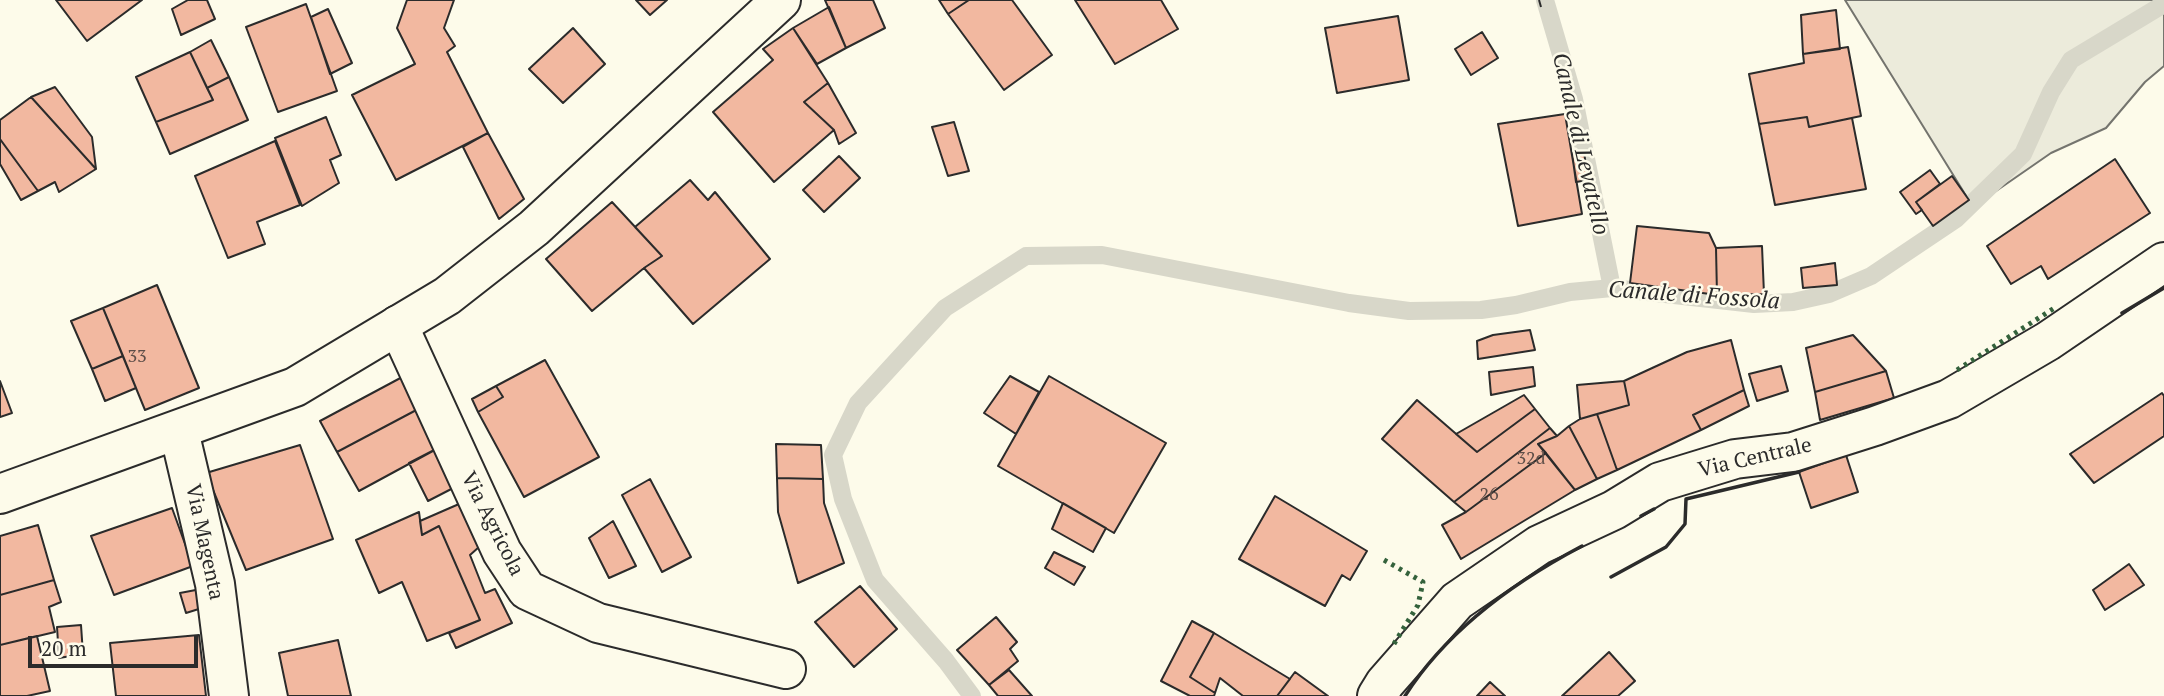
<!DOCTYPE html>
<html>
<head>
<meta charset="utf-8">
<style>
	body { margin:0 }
	#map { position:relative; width:2164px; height:696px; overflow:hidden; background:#fdfbea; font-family:"PT Serif",serif }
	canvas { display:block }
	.scale { position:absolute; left:28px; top:636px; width:170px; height:32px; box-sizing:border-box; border:4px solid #2b2b2b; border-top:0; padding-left:9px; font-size:21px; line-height:24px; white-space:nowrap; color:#2b2b2b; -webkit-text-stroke:5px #fdfbea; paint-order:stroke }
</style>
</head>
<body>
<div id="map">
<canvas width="2164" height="696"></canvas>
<div class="scale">20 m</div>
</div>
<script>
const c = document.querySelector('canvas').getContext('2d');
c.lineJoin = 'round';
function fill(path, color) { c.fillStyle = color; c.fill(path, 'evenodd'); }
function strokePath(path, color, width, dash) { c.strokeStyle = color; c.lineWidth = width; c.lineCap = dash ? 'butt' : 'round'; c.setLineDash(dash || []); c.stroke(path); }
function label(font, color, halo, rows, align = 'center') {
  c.font = font + ' "PT Serif",serif'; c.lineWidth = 5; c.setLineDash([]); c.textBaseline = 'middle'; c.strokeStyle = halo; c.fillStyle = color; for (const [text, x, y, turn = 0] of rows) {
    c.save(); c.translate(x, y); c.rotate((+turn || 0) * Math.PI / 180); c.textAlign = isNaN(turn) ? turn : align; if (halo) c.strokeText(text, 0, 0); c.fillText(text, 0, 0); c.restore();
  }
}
const green = new Path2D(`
	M1845 0H2164V66L2145 82 2106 128 2051 153 1973 207Z`);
const stream = new Path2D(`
	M1545 0 1574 99 1612 288
	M972 696 946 661 875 580 843 499 833 455 858 403 945 308 1026 256 1102 255 1349 303 1409 311 1481 310 1516 305 1570 292 1612 288 1754 304 1793 302 1829 294 1871 276 1956 219 2023 154 2051 92 2071 60 2164 4`);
const building = new Path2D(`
	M56 0H142L87 41Z
	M188 0H207L215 19 181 35 172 9Z
	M407 0H454L444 28 455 46 447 52 488 133 396 180 352 95 415 64 397 28Z
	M636 0H667L650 15Z
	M825 0H873L885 28 846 48Z
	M939 0H969L948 14Z
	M969 0H1012L1052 55 1004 90 948 14Z
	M1075 0H1161L1178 29 1115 64Z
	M306 4 337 91 278 112 246 27Z
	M829 7 846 48 817 64 793 28Z
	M328 9 352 63 330 74 311 17Z
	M1836 10 1840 49 1803 54 1801 15Z
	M1398 16 1409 80 1337 93 1325 28Z
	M573 28 605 64 563 103 529 69Z
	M793 28 828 83 804 102 834 130 774 182 713 112 773 60 763 49Z
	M1482 32 1498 58 1471 75 1455 49Z
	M211 40 229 77 207 88 190 52Z
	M1848 47 1861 116 1809 127 1807 117 1759 124 1749 74 1804 63 1803 54Z
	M190 52 213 100 156 122 136 77Z
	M229 77 248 120 170 154 156 122 213 100 207 88Z
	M828 83 856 133 839 144 834 130 804 102Z
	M55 87 92 137 96 169 31 97Z
	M31 97 96 169 59 192 55 182 38 191 0 139V120Z
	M1565 114 1582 214 1518 226 1498 124Z
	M326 117 341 155 330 160 339 183 302 206 275 138Z
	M1807 117 1809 127 1852 118 1866 189 1775 205 1759 124Z
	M954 122 969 171 948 176 932 127Z
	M488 133 524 199 499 219 463 147Z
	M0 139 38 191 21 200 0 164Z
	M275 141 300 205 257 222 265 244 228 258 195 176Z
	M1584 152 1588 180 1576 182 1572 153Z
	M839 156 860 178 824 212 803 190Z
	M2115 159 2150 213 2048 279 2041 266 2011 284 1987 246Z
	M1930 170 1940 184 1916 202 1922 210 1916 214 1900 192Z
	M1952 176 1969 200 1933 226 1916 202Z
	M690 180 708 200 715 192 770 259 693 324 644 268 662 256 635 227Z
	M612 202 662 256 644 268 592 311 546 259Z
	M1637 226 1709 233 1716 248 1717 295 1630 283Z
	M1762 246 1764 294 1717 295 1716 248Z
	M1835 263 1837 285 1803 288 1801 268Z
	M157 285 199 388 145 410 103 308Z
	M103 308 123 356 92 369 71 321Z
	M1530 330 1535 350 1478 359 1477 341 1493 335Z
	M1853 335 1886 371 1815 392 1806 348Z
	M1731 340 1744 390 1693 415 1701 430 1617 470 1597 414 1629 405 1624 381 1687 352Z
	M123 356 136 388 105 401 92 369Z
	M545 360 599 457 524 497 478 412 503 397 496 386Z
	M1781 366 1788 391 1757 401 1749 374Z
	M1533 367 1535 386 1491 395 1489 372Z
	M1886 371 1894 398 1820 420 1815 392Z
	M406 375 422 407 337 452 320 421Z
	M1010 376 1039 392 1016 434 984 413Z
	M1049 376 1166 443 1114 533 998 466Z
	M0 381 12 413 0 417Z
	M1624 381 1629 405 1580 419 1577 385Z
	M496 386 503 397 478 412 472 399Z
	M1744 390 1749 406 1701 430 1693 415Z
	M2162 393 2164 396V436L2094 483 2070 454Z
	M1524 395 1535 409 1477 452 1456 434Z
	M1417 400 1477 452 1535 409 1550 428 1454 502 1382 439Z
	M422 407 442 446 359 491 337 452Z
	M1597 414 1617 470 1597 479 1569 426 1580 419Z
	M1569 426 1597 479 1575 490 1538 444 1557 436Z
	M1550 428 1557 436 1538 444 1546 453 1466 512 1454 502Z
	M776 444 821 445 823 479 777 478Z
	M300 445 333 539 246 570 206 473Z
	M442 446 461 484 428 501 409 463Z
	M1546 453 1575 490 1461 559 1442 525 1466 512Z
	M1846 455 1858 492 1811 508 1799 472Z
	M777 478 823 479 824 503 844 563 798 583 778 512Z
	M650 479 691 557 662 572 622 495Z
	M1275 496 1367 551 1350 580 1342 575 1325 606 1239 559Z
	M1063 503 1106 528 1093 552 1052 529Z
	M459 504 479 547 470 555 485 593 495 589 512 623 456 648 449 633 480 620 439 526 422 535 420 521Z
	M172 508 193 566 114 595 91 536Z
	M419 512 422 535 439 526 480 620 427 641 402 582 379 593 356 540Z
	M613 521 636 566 609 578 589 538Z
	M38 525 54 580 0 595V536Z
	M1054 552 1085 567 1074 585 1045 568Z
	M2129 564 2144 585 2105 610 2093 590Z
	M54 580 61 602 49 607 55 632 0 645V595Z
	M860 586 897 629 854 667 815 622Z
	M201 589 202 608 186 613 180 593Z
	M996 617 1017 642 1010 649 1018 661 989 685 957 650Z
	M1192 621 1214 633 1190 677 1215 693 1214 696H1190L1161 681Z
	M81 625 83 654 59 658 57 627Z
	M1214 633 1290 679 1277 696H1243L1220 678 1215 693 1190 677Z
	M199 635 206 696H116L110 643Z
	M37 636 50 691 27 696H0V645Z
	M338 640 351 696H288L279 653Z
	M1609 652 1635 681 1618 696H1562Z
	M1009 670 1032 696H998L989 685Z
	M1295 672 1328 696H1277Z
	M1490 682 1505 696H1477Z`);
const minor = new Path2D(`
	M398 325 502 552 527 590 598 623 786 669
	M179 431 215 584 229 696
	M1377 696 1385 683 1457 601 1539 545 1614 510 1660 482 1735 459 1793 452 1875 426 1949 399 2048 341 2164 262`);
const tertiary = new Path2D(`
	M0 494 295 387 447 296 534 228 781 0`);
const hedge = new Path2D(`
	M1957 370 2056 307
	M1384 560 1423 582 1418 605 1392 647`);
const fence = new Path2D(`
	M1539 0 1541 7`);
const wall = new Path2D(`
	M2122 313 2164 288
	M1641 516 1654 509
	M1611 577 1666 547 1685 524 1686 499 1799 472
	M1405 696C1447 630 1514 582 1582 546`);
const numberNames = [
	["33",137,357],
	["32d",1531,459],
	["26",1489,495]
];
const streetNames = [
	["Via Centrale",1755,458,-13],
	["Via Agricola",492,524,63],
	["Via Magenta",204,542,78]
];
const waterNames = [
	["Canale di Levatello",1580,144,77],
	["Canale di Fossola",1694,296,4]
];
fill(green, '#ecebdb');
strokePath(green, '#74746e', 2);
strokePath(stream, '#d8d7c9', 18);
fill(building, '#f2b8a0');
strokePath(building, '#2b2b2b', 2);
strokePath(minor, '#2b2b2b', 42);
strokePath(tertiary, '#2b2b2b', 42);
strokePath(minor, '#fdfbea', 38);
strokePath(tertiary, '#fdfbea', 38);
strokePath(hedge, '#34623c', 5, [3.5, 5]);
strokePath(fence, '#2b2b2b', 2, [9, 3.5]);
strokePath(wall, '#2b2b2b', 3.5);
label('18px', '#5d4e48', null, numberNames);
label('21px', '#2b2b2b', '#fdfbea', streetNames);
label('italic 23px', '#2b2b2b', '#fdfbea', waterNames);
</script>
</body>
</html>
